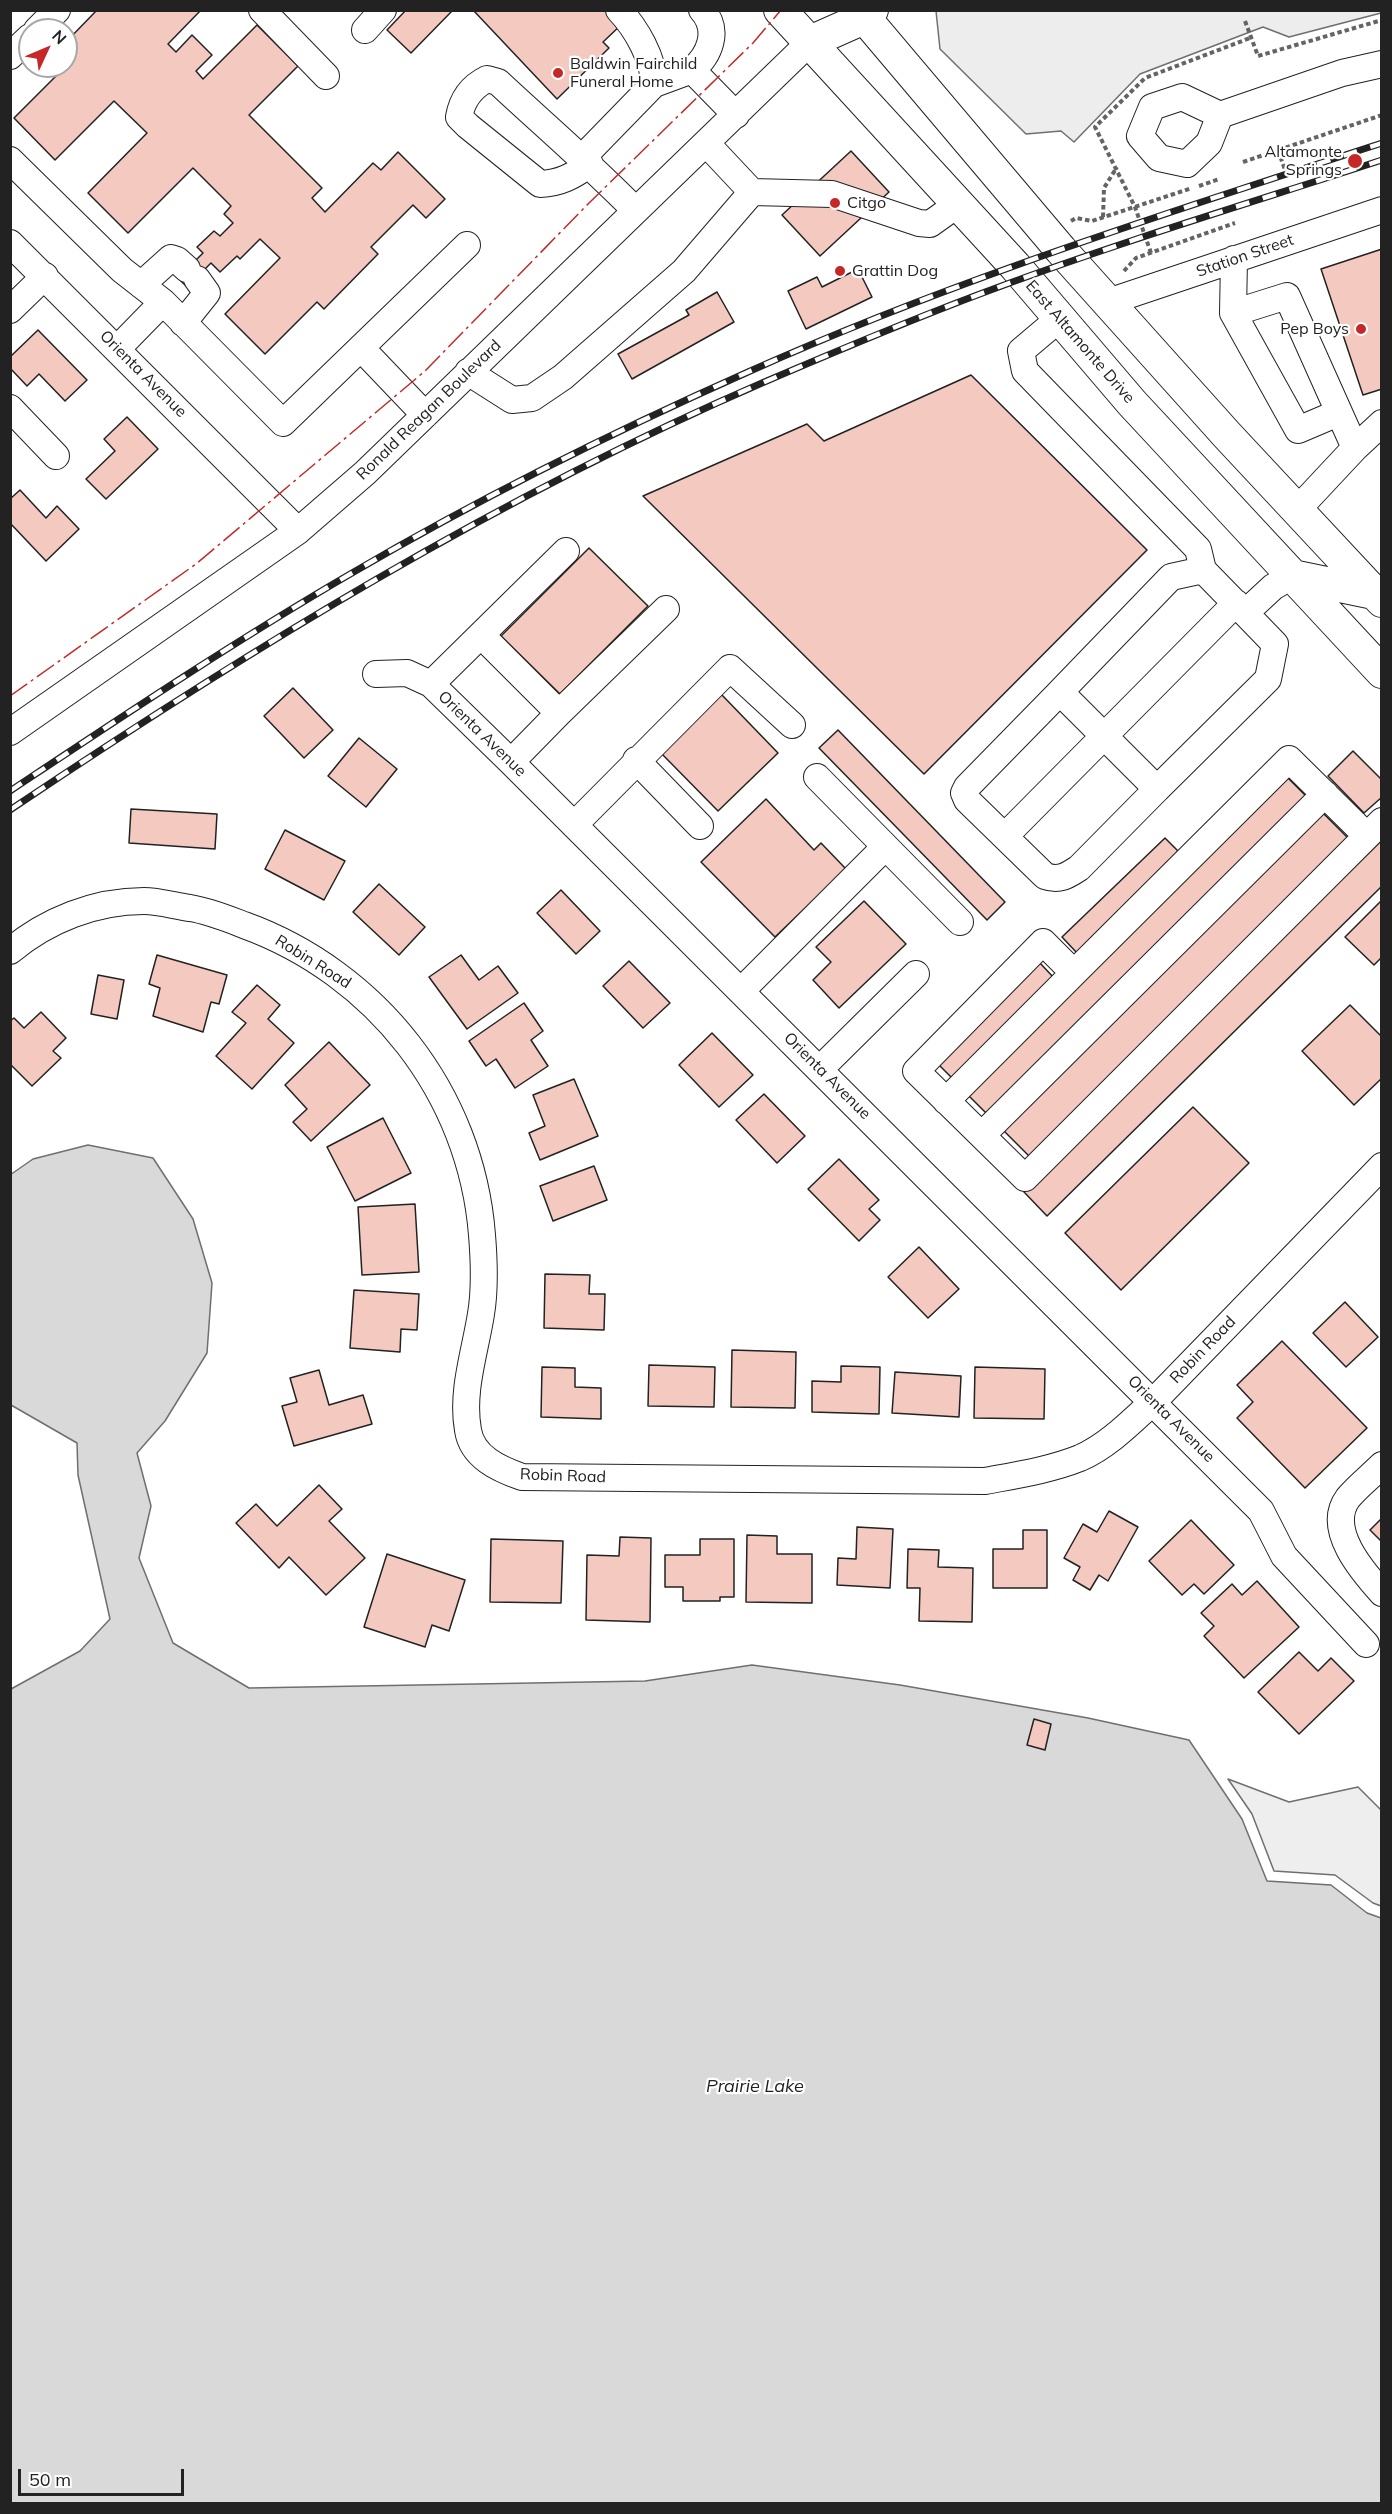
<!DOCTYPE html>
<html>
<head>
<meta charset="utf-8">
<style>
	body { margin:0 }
	#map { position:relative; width:1392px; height:2514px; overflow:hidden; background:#fff; font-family:Mulish,sans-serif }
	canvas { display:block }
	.frame { position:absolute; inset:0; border:12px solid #222; pointer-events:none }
	.north { position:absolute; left:18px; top:18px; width:60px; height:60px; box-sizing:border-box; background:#fff; border:2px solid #a7a7a7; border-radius:50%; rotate:46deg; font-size:16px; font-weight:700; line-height:24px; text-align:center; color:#222 }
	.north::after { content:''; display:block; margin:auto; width:21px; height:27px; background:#c62828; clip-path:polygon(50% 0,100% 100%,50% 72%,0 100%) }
	.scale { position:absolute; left:18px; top:2469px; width:166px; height:27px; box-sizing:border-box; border:3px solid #222; border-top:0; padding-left:8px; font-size:18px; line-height:21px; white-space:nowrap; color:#222; -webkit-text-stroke:4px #fff; paint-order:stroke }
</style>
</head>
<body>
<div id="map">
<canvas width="1392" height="2514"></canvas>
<div class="frame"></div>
<div class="north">N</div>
<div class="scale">50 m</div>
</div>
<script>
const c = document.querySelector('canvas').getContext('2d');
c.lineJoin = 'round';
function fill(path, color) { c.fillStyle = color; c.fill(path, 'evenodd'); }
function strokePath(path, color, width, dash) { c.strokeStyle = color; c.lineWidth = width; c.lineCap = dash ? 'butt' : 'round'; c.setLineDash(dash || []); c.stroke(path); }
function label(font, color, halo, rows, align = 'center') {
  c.font = font + ' Mulish,sans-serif'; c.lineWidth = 4.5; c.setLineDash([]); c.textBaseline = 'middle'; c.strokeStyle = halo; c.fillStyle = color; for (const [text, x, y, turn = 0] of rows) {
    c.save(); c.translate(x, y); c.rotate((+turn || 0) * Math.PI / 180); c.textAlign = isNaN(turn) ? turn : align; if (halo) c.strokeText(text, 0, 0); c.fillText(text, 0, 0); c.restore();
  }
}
const green = new Path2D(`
	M1228 1779 1289 1802 1358 1787 1381 1810V1906L1373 1903 1335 1875 1274 1871 1252 1814Z`);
const parking = new Path2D(`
	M1381 10V13L1289 37 1263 27 1140 74 1074 142 1061 131 1026 134 940 49 936 11Z`);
const water = new Path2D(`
	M88 1145 153 1158 193 1219 212 1283 207 1353 165 1421 137 1453 151 1506 139 1558 173 1643 249 1688 645 1681 752 1665 900 1685 1088 1718 1189 1740 1242 1819 1267 1881 1331 1885 1367 1913 1381 1918V2503H11V1689L80 1651 110 1619 78 1475 77 1443 11 1405 10 1175 33 1159Z`);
const building = new Path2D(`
	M97 10H201L168 44 176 52 192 35 212 55 196 71 203 79 257 25 298 66 249 115 322 188 312 198 325 212 373 163 381 170 398 152 445 199 426 218 413 205 371 247 378 254 324 309 317 302 265 354 225 314 280 258 260 239 240 259 237 256 220 272 211 263 187 287 178 278 203 253 197 247 214 231 220 236 233 223 224 214 231 206 193 168 128 233 88 193 147 133 114 101 55 160 14 118 71 61 66 56V42Z
	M406 10H453L411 53 387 30Z
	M473 10H610L622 24 603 42 609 48 557 99Z
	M851 151 889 192 820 256 782 215Z
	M1382 249V389L1363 395 1321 269Z
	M858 269 872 297 806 329 788 291 817 277 822 287Z
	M717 292 734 322 632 379 618 354 689 315 686 310Z
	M38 330 87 380 65 401 39 374 27 386 10 368V357Z
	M971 375 1147 550 924 774 643 496 807 424 824 441Z
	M127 417 158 449 106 499 86 479 115 451 104 439Z
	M20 490 46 518 57 506 79 529 46 561 10 523V499Z
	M589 548 648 606 560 694 501 636Z
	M293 688 333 730 304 758 264 716Z
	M721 694 778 753 718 811 660 752Z
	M838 730 1005 902 987 920 819 748Z
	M359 738 397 769 366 807 328 776Z
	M1353 751 1382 780V797L1364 813 1328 776Z
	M1285 775 1308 798 988 1115 965 1092Z
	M766 799 814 850 821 843 846 869 775 937 701 862Z
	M131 809 217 814 215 849 129 843Z
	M1322 812 1352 842 1032 1159 1002 1129Z
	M285 830 345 861 324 900 265 869Z
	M1165 838 1180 853 1077 953 1062 937Z
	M1382 840V886L1047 1216 1024 1192Z
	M379 884 425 927 399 955 353 912Z
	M561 890 600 931 576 954 537 913Z
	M1382 900V957L1374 965 1345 937Z
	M864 901 906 944 839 1008 813 980 831 962 816 947Z
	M157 955 227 975 219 1004 211 1002 203 1032 153 1016 160 988 149 984Z
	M461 955 479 980 498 966 518 993 467 1029 429 977Z
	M629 961 670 1003 643 1028 603 986Z
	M1039 962 1055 979 952 1078 936 1062Z
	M98 975 124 980 117 1019 91 1014Z
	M257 985 280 1005 268 1019 294 1043 252 1089 216 1056 246 1023 232 1012Z
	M524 1003 543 1031 531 1040 548 1066 515 1088 496 1059 486 1066 469 1041Z
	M1350 1005 1382 1037V1078L1354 1105 1302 1051Z
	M41 1012 66 1038 53 1051 61 1058 32 1086 10 1064V1021L14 1018 24 1028Z
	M712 1033 753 1075 719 1107 679 1065Z
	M329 1042 370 1085 311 1141 293 1122 307 1109 285 1085Z
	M574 1079 598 1136 540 1160 529 1133 545 1126 533 1095Z
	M764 1094 805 1136 777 1163 736 1120Z
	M1193 1107 1249 1163 1121 1290 1065 1233Z
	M383 1118 411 1173 355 1201 327 1147Z
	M839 1159 879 1200 869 1209 880 1220 859 1241 808 1189Z
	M594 1166 607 1200 553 1221 540 1186Z
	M415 1204 419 1272 362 1275 358 1207Z
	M919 1247 959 1289 928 1318 888 1277Z
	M545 1274 590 1275 589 1294H605L604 1330 544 1328Z
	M354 1290 419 1294 417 1330 401 1329 400 1352 350 1348Z
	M1345 1302 1378 1337 1346 1367 1313 1333Z
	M1282 1341 1367 1428 1305 1488 1237 1418 1253 1402 1237 1385Z
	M732 1350 796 1352 795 1408 731 1407Z
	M649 1365 715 1367 714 1407 648 1406Z
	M841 1366 880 1367 879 1414 812 1412V1381L841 1382Z
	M542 1367 575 1368V1387L601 1388V1419L541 1417Z
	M975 1367 1045 1369 1044 1419 974 1418Z
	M319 1370 329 1405 363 1395 372 1424 294 1446 282 1406 297 1402 290 1378Z
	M895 1372 961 1376 959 1417 892 1413Z
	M319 1485 342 1509 329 1521 365 1558 326 1595 289 1557 279 1568 236 1523 256 1504 277 1526Z
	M1109 1511 1138 1527 1108 1581 1099 1575 1090 1590 1073 1580 1080 1567 1064 1558 1083 1524 1097 1532Z
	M1382 1518V1542L1370 1530Z
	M1191 1520 1234 1565 1204 1594 1194 1584 1182 1595 1149 1561Z
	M857 1527 893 1529 890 1588 837 1585 838 1558 856 1559Z
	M1023 1530H1047V1588H993V1549H1023Z
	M747 1535 777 1536V1554H812V1603L746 1602Z
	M620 1537 651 1538 650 1622 586 1620 587 1555 619 1556Z
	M491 1539 563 1541 561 1603 490 1602Z
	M700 1539H734V1597H720V1601H683V1587H665V1555H700Z
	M908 1549 939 1550 938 1567 973 1568 972 1622 919 1621 920 1588H907Z
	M387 1554 465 1580 449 1631 432 1625 425 1647 364 1627Z
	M1257 1581 1299 1627 1244 1678 1204 1636 1214 1626 1201 1613 1232 1584 1242 1595Z
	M1299 1652 1318 1671 1331 1658 1354 1681 1299 1734 1258 1692Z
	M1034 1719 1051 1724 1045 1750 1027 1745Z`);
const path = new Path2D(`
	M1245 21 1258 56 1382 20
	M1278 150 1285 170
	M1243 162 1382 115
	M1199 186 1219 179
	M1103 217 1104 188 1117 167
	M1071 221 1076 218 1092 221 1192 188
	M1151 253 1135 207 1095 127 1145 78 1250 38
	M1124 271 1136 258 1235 223`);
const minor = new Path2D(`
	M262 10 326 76
	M37 30 57 10
	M365 30 383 10
	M10 56 30 37
	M692 70C710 55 720 30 702 10
	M654 84 692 70 736 115
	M1220 115 1209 143 1187 164 1159 158 1140 136 1152 107 1182 97 1220 115 1342 73 1382 64
	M583 157 654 84C654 59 636 28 619 10
	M10 160 122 270 163 302
	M590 164C573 176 561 183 540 184L468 126 459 117C462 100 471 87 487 79L498 82C544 125 591 165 635 210
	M752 192 832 194 919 223 930 224 958 204
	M10 243 298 531
	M141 285 171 258 177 260 187 269
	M1108 302 1382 210
	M10 310 45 276
	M1233 313 1234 259
	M1060 318 1021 351 1025 371 1198 549 1203 570 1245 613 1273 587 1292 576
	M183 323 207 293 197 279
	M118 348 163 302 283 423 467 245
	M361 348 425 415
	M468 372 512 400 532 398 563 377 684 271 752 192 706 143
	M10 408 56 456
	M1355 448 1382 423
	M1297 510 1355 448 1287 296 1233 313 1298 430 1338 413
	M1203 570 1171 577 1060 692 1157 789 1268 679 1275 644 1245 613
	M481 635 559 713 666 609
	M376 674 407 673 431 684 511 762 1261 1511 1284 1556 1366 1644
	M431 684 566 551
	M1060 692 967 787 964 793 967 800 1045 876C1059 881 1067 876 1079 868L1157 789
	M10 732 298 531 365 473 810 42
	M636 760 700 826
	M511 762 559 713
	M817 777 960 922
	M574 825 730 668 792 725
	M1005 836 1236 603
	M1367 836 1289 759 1074 973 1043 942 916 1071 1025 1178 1382 821
	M10 951C47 920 95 901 144 901 159 901 175 906 190 908 209 911 226 918 244 925 376 973 471 1093 482 1235 484 1259 485 1290 481 1314 475 1352 461 1392 468 1430 472 1457 499 1469 522 1477L985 1481C1017 1475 1050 1470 1080 1458 1108 1446 1132 1421 1154 1401L1382 1166
	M741 991 885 847
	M820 1069 916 974
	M946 1101 1074 973
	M982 1135 1325 794
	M1382 1465C1371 1476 1358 1486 1348 1498 1325 1529 1363 1572 1382 1593`);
const major = new Path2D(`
	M780 10 1015 266 1132 403 1382 672
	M858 10 1061 250 1227 435 1382 601
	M810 42 864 18 872 10
	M1292 576 1374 593`);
const rail = new Path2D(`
	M10 791C123 716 235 641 352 573 480 498 613 432 748 372 953 280 1168 213 1382 143
	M10 810C250 649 496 498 762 383 839 350 917 317 996 288 1123 241 1253 202 1382 160`);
const power = new Path2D(`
	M10 696 196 564 425 371 588 204 753 43 781 10`);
const markers = [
	[558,73,6,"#c62828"],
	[1355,161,8,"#c62828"],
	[835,203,6,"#c62828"],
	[840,271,6,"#c62828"],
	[1361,329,6,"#c62828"]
];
const poiNames = [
	["Baldwin Fairchild",570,64],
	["Funeral Home",570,82],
	["Altamonte",1342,152,"right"],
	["Springs",1342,170,"right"],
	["Citgo",847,203],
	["Grattin Dog",852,271],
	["Pep Boys",1349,329,"right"]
];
const streetNames = [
	["Station Street",1245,256,-19],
	["East Altamonte Drive",1080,342,49],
	["Orienta Avenue",143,374,45],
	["Ronald Reagan Boulevard",429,410,-44],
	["Orienta Avenue",482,734,44],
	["Robin Road",313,962,32],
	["Orienta Avenue",827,1076,45],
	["Robin Road",1203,1350,-46],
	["Orienta Avenue",1171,1419,45],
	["Robin Road",563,1476,2]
];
const waterNames = [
	["Prairie Lake",755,2087]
];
fill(green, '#eee');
strokePath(green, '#6f6f6f', 1.5);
fill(parking, '#ededed');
strokePath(parking, '#6f6f6f', 1.5);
fill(water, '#d9d9d9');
strokePath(water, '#6f6f6f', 1.5);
fill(building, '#f3c9c0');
strokePath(building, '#222', 1.5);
strokePath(minor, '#222', 28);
strokePath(major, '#222', 34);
strokePath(path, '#646464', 4, [4.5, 3]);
strokePath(minor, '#fff', 26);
strokePath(major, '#fff', 32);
strokePath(rail, '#222', 7);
strokePath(rail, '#fff', 4.5, [14]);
strokePath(power, '#c62828', 1.5, [21, 4.5, 3, 4.5]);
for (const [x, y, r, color] of markers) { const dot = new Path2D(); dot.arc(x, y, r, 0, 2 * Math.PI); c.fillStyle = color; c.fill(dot); strokePath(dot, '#fff', 2); }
label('16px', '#222', '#fff', poiNames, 'left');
label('16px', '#222', '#fff', streetNames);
label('italic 18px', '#222', '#fff', waterNames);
</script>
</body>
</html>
